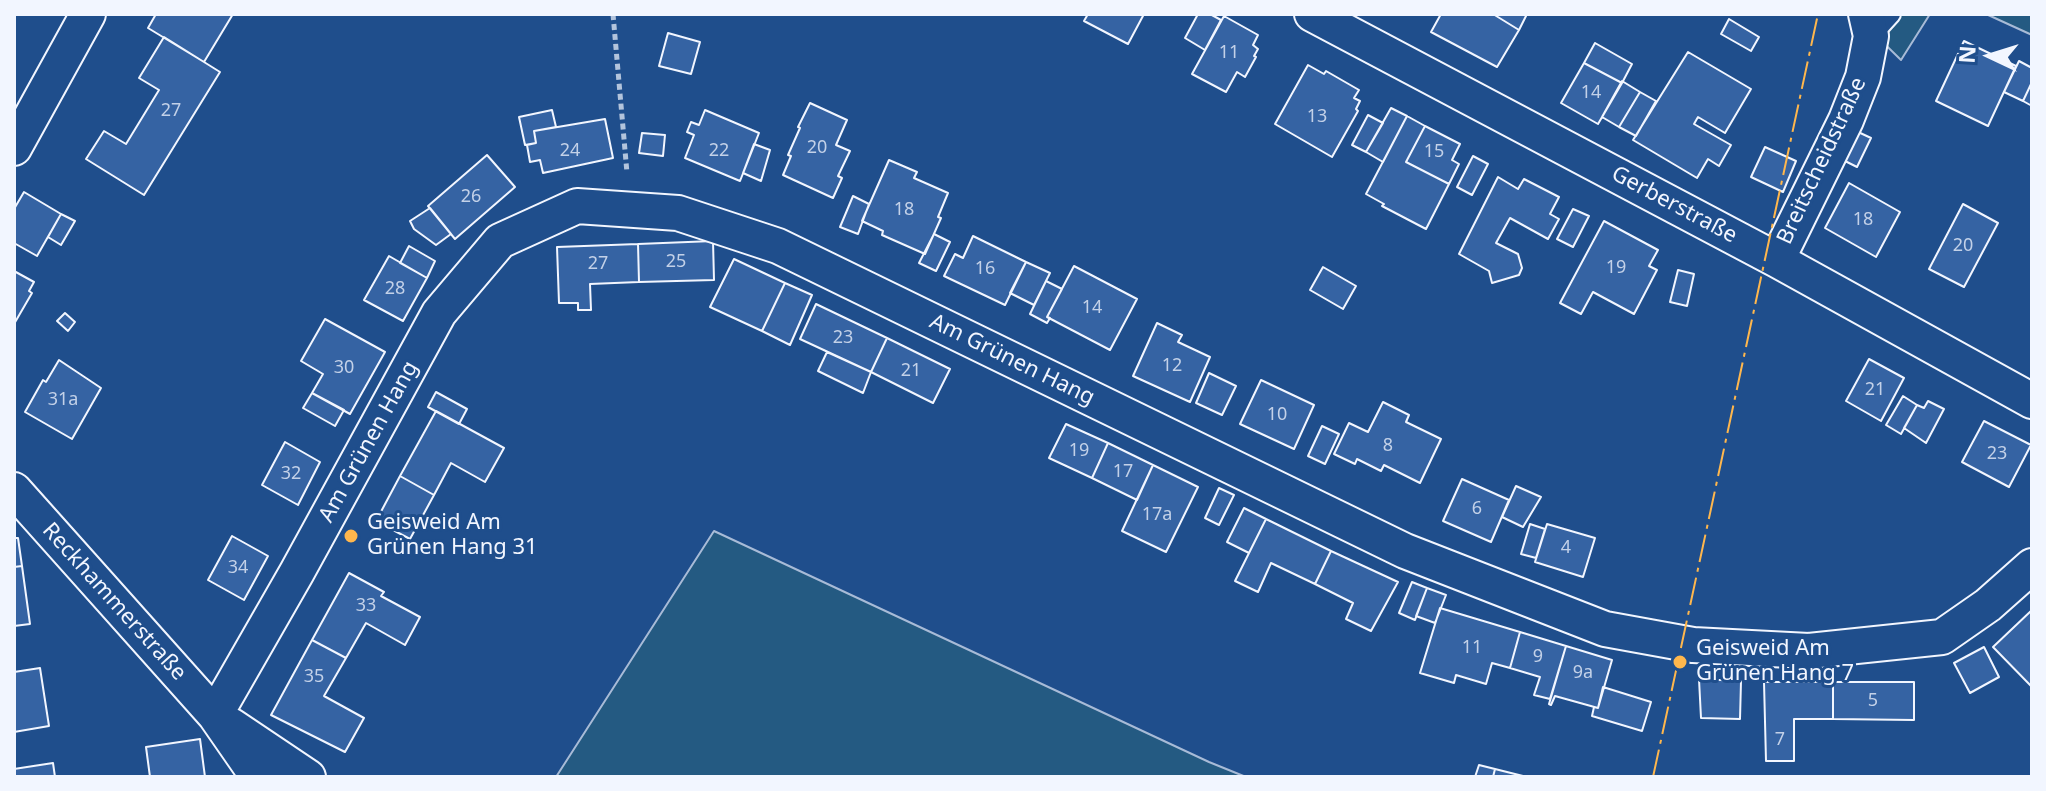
<!DOCTYPE html>
<html>
<head>
<meta charset="utf-8">
<style>
	body { margin:0 }
	#map { position:relative; width:2046px; height:791px; overflow:hidden; background:#1f4e8c; font-family:"Noto Sans",sans-serif }
	canvas { display:block }
	.frame { position:absolute; inset:0; border:16px solid #f2f6ff; pointer-events:none }
	.north { position:absolute; left:1950px; top:16px; width:80px; height:80px; -webkit-text-stroke:6px #1f4e8c; paint-order:stroke; rotate:274deg; font-size:22px; font-weight:700; line-height:32px; text-align:center; color:#f2f6ff }
	.north::after { content:''; display:block; margin:auto; width:28px; height:36px; background:#f2f6ff; clip-path:polygon(50% 0,100% 100%,50% 72%,0 100%) }
</style>
</head>
<body>
<div id="map">
<canvas width="2046" height="791"></canvas>
<div class="frame"></div>
<div class="north">N</div>
</div>
<script>
const c = document.querySelector('canvas').getContext('2d');
c.lineJoin = 'round';
function fill(path, color) { c.fillStyle = color; c.fill(path, 'evenodd'); }
function strokePath(path, color, width, dash) { c.strokeStyle = color; c.lineWidth = width; c.lineCap = dash ? 'butt' : 'round'; c.setLineDash(dash || []); c.stroke(path); }
function label(font, color, halo, rows, align = 'center') {
  c.font = font + ' "Noto Sans",sans-serif'; c.lineWidth = 6; c.setLineDash([]); c.textBaseline = 'middle'; c.strokeStyle = halo; c.fillStyle = color; for (const [text, x, y, turn = 0] of rows) {
    c.save(); c.translate(x, y); c.rotate((+turn || 0) * Math.PI / 180); c.textAlign = isNaN(turn) ? turn : align; if (halo) c.strokeText(text, 0, 0); c.fillText(text, 0, 0); c.restore();
  }
}
const green = new Path2D(`
	M1854 14H1930L1901 60Z
	M1986 14H2032V35Z
	M714 531 1209 762 1246 777H556Z`);
const building = new Path2D(`
	M156 14H233L204 62 148 28Z
	M1088 14H1144L1128 44 1084 21Z
	M1198 14H1210L1221 20 1205 50 1185 38Z
	M1441 14H1493L1519 30 1497 67 1431 32Z
	M1493 14H1527L1519 30Z
	M1224 16 1258 35 1253 45 1258 49 1254 56 1256 57 1245 77 1237 72 1226 92 1192 74Z
	M1729 19 1759 37 1751 51 1721 34Z
	M668 33 700 42 691 74 659 66Z
	M164 37 220 72 144 195 86 159 104 131 126 144 159 90 139 78Z
	M1964 41 2016 66 1988 126 1936 101Z
	M1595 43 1632 64 1622 83 1584 63Z
	M1688 52 1751 89 1725 133 1698 117 1694 124 1731 145 1719 166 1708 159 1697 178 1633 140Z
	M2019 61 2032 68V82L2023 101 2004 92Z
	M1584 63 1622 83 1598 124 1561 103Z
	M1308 65 1324 74 1326 71 1359 90 1354 98 1360 101 1356 109 1358 111 1332 157 1275 124Z
	M1622 81 1640 92 1619 127 1602 117Z
	M2032 82V106L2023 101Z
	M1640 92 1656 101 1636 136 1619 127Z
	M810 103 847 120 836 145 850 151 838 176 842 178 833 198 783 175 791 156 788 155 800 128 798 127Z
	M1391 108 1407 116 1383 162 1366 152Z
	M552 110 556 127 534 131 536 143 525 145 519 117Z
	M705 110 759 133 740 181 685 158 694 135 687 132 691 122 699 125Z
	M1368 115 1383 123 1366 152 1352 145Z
	M1407 116 1425 126 1406 162 1449 184 1426 229 1382 206 1384 204 1366 194Z
	M605 119 613 158 543 173 540 160 530 162 527 145 536 143 534 131Z
	M1425 126 1460 144 1452 160 1459 164 1449 184 1406 162Z
	M1856 131 1871 138 1857 167 1843 160Z
	M642 133 665 135 663 156 639 153Z
	M754 144 770 150 761 181 743 173Z
	M1765 147 1796 161 1783 192 1751 177Z
	M487 155 515 187 455 239 428 206Z
	M1473 156 1488 164 1472 195 1457 187Z
	M889 160 917 172 914 178 948 193 938 217 941 218 925 254 882 235 883 231 862 221Z
	M1498 177 1518 189 1524 179 1559 197 1550 214 1559 219 1548 239 1510 218 1496 243 1518 254 1522 268 1519 275 1492 283 1489 271 1459 254Z
	M1849 183 1900 212 1876 257 1825 228Z
	M24 192 61 214 37 256 14 243V209Z
	M853 196 869 204 858 234 840 227Z
	M1963 204 1998 223 1964 287 1929 269Z
	M430 208 451 234 436 245 414 229 410 221Z
	M1573 209 1589 216 1573 247 1557 239Z
	M61 214 75 221 61 245 48 237Z
	M1604 221 1658 250 1649 266 1657 270 1634 314 1593 292 1581 314 1560 303Z
	M934 234 950 242 936 271 919 263Z
	M973 236 1026 262 1005 305 944 276 955 254 963 258Z
	M713 241 714 280 639 282 638 244Z
	M638 244 639 282 590 284 591 310H578V303H559L557 247Z
	M409 246 435 261 427 278 400 263Z
	M389 256 427 278 403 321 364 300Z
	M734 259 785 283 762 331 710 307Z
	M1026 262 1050 273 1034 305 1010 293Z
	M1074 266 1137 299 1110 350 1047 317Z
	M1323 267 1356 286 1343 309 1310 290Z
	M1678 270 1694 274 1687 306 1670 302Z
	M14 271 34 282 29 291 32 293 14 324Z
	M1046 281 1062 289 1047 317 1050 318 1047 323 1030 314Z
	M785 283 812 295 790 345 762 331Z
	M816 304 887 338 871 372 800 339Z
	M65 313 75 322 68 331 57 321Z
	M325 319 385 352 350 414 312 393 323 374 301 361Z
	M1157 323 1182 335 1178 342 1210 357 1190 402 1133 376Z
	M887 338 950 369 933 403 871 372Z
	M827 352 871 372 863 393 818 371Z
	M1869 359 1904 378 1881 421 1846 401Z
	M59 360 101 388 72 439 25 412 43 380 46 382Z
	M1209 373 1236 386 1222 415 1196 403Z
	M1261 380 1314 405 1294 449 1240 424Z
	M436 392 467 409 459 424 428 407Z
	M312 393 344 410 335 426 303 408Z
	M1903 396 1917 405 1901 434 1886 425Z
	M1928 401 1944 409 1926 443 1904 428 1917 405 1924 408Z
	M1383 402 1409 415 1406 422 1441 439 1420 483 1384 465 1381 471 1357 459 1355 464 1334 454 1349 423 1368 432Z
	M436 411 504 448 485 482 451 463 434 495 400 476Z
	M1984 421 2031 445 2009 487 1962 462Z
	M1066 424 1108 443 1092 478 1049 458Z
	M1322 426 1339 434 1325 464 1308 456Z
	M285 442 320 462 298 505 262 485Z
	M1108 443 1153 465 1137 500 1092 478Z
	M1153 465 1198 487 1166 552 1122 531Z
	M400 476 434 495 410 539 376 521Z
	M1462 479 1509 500 1491 542 1443 521Z
	M1516 486 1541 497 1523 527 1502 517Z
	M1219 488 1234 495 1219 525 1205 518Z
	M1244 508 1266 519 1249 553 1227 542Z
	M1266 519 1331 551 1315 584 1271 563 1258 592 1235 581Z
	M1530 524 1545 529 1536 558 1521 554Z
	M1547 524 1595 538 1583 577 1535 562Z
	M232 536 268 556 244 600 208 580Z
	M14 538H18L22 566 14 567Z
	M1331 551 1398 582 1371 631 1346 619 1353 603 1315 584Z
	M22 566 30 624 14 626V567Z
	M349 573 384 592 381 596 420 617 405 645 366 623 346 658 312 640Z
	M1412 582 1427 588 1415 620 1399 613Z
	M1427 588 1446 595 1435 623 1416 616Z
	M1440 608 1520 632 1510 668 1492 663 1486 684 1456 675 1454 683 1420 673Z
	M2032 610V687L1993 647Z
	M1520 632 1566 646 1550 699 1534 695 1540 677 1510 668Z
	M312 640 346 658 324 696 364 718 345 752 271 715Z
	M1566 646 1612 660 1598 708 1555 696 1551 705 1549 704Z
	M1984 647 1999 677 1970 693 1954 663Z
	M40 668 49 726 14 732V672Z
	M1699 679 1741 681 1740 719 1701 718Z
	M1764 682H1833V719H1794V761H1766Z
	M1833 682H1914V720L1833 719Z
	M1603 687 1651 702 1642 731 1592 716 1594 707 1598 708Z
	M200 739 205 777H150L146 747Z
	M53 763 55 777H14V769Z
	M1479 765 1495 769 1493 777H1475Z
	M1495 769 1523 776V777H1493Z`);
const path = new Path2D(`
	M613 14 627 173`);
const service = new Path2D(`
	M1871 36 1891 14`);
const minor = new Path2D(`
	M1312 14 1777 260 2032 401
	M14 148 88 14
	M1777 260 1846 120 1863 77 1871 36 1866 14
	M14 490 215 715 258 777
	M215 715 297 572 439 313 500 241 577 206 678 213 778 246 1405 551 1605 629 1693 645 1809 651 1942 637 1988 605 2032 566
	M232 726 308 777`);
const power = new Path2D(`
	M1653 777 1818 14`);
const markers = [
	[351,536,8,"#ffb74d"],
	[1680,662,8,"#ffb74d"]
];
const numberNames = [
	["11",1229,53],
	["14",1591,93],
	["27",171,111],
	["13",1317,117],
	["20",817,148],
	["24",570,151],
	["22",719,151],
	["15",1434,152],
	["26",471,197],
	["18",904,210],
	["18",1863,220],
	["20",1963,246],
	["25",676,262],
	["27",598,264],
	["19",1616,268],
	["16",985,269],
	["28",395,289],
	["14",1092,308],
	["23",843,338],
	["12",1172,366],
	["30",344,368],
	["21",911,371],
	["21",1875,390],
	["31a",63,400],
	["10",1277,415],
	["8",1388,446],
	["19",1079,451],
	["23",1997,454],
	["17",1123,472],
	["32",291,474],
	["6",1477,509],
	["17a",1157,515],
	["4",1566,548],
	["34",238,568],
	["33",366,606],
	["11",1472,648],
	["9",1538,657],
	["9a",1583,673],
	["35",314,677],
	["5",1873,701],
	["7",1780,740]
];
const streetNames = [
	["Breitscheidstraße",1822,161,-65],
	["Gerberstraße",1674,205,28],
	["Am Grünen Hang",1012,360,26],
	["Am Grünen Hang",369,442,-61],
	["Reckhammerstraße",114,602,48]
];
const poiNames = [
	["Geisweid Am",367,523],
	["Grünen Hang 31",367,548],
	["Geisweid Am",1696,649],
	["Grünen Hang 7",1696,674]
];
fill(green, '#245a82');
strokePath(green, '#a8bbd7', 2);
fill(building, '#3563a3');
strokePath(building, '#f2f6ff', 2);
strokePath(service, '#f2f6ff', 22);
strokePath(minor, '#f2f6ff', 38);
strokePath(path, '#b3c4dc', 5, [6, 4]);
strokePath(service, '#1f4e8c', 18);
strokePath(minor, '#1f4e8c', 34);
strokePath(power, '#ffb74d', 2, [28, 6, 4, 6]);
for (const [x, y, r, color] of markers) { const dot = new Path2D(); dot.arc(x, y, r, 0, 2 * Math.PI); c.fillStyle = color; c.fill(dot); strokePath(dot, '#1f4e8c', 3); }
label('18px', '#c3d1e8', null, numberNames);
label('22px', '#f2f6ff', '#1f4e8c', streetNames);
label('22px', '#f2f6ff', '#1f4e8c', poiNames, 'left');
</script>
</body>
</html>
